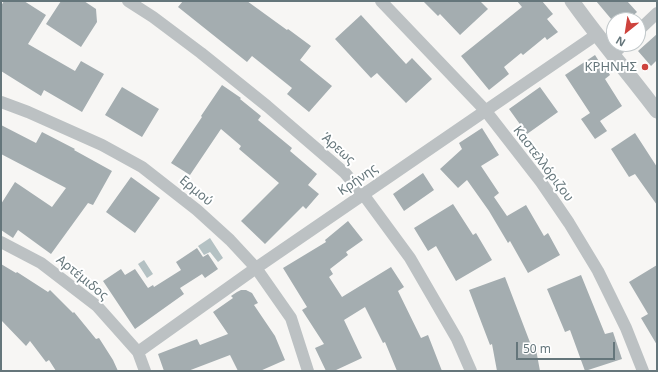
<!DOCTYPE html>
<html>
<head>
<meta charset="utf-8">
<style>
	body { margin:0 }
	#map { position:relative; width:658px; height:372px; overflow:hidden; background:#f7f6f4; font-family:"Noto Sans",sans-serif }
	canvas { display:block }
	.frame { position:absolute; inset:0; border:2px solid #65767b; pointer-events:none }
	.north { position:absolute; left:606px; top:12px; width:40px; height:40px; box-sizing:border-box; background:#fff; border:1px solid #c1c8ca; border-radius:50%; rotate:210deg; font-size:11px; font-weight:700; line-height:16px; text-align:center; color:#65767b }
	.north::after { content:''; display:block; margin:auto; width:14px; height:18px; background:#ce433d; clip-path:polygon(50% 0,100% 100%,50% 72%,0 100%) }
	.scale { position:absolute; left:516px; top:342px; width:99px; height:18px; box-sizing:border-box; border:2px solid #65767b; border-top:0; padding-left:5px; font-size:12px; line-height:14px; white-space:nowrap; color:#65767b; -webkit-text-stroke:3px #fff; paint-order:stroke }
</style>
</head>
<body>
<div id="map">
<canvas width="658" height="372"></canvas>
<div class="frame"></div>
<div class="north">N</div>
<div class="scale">50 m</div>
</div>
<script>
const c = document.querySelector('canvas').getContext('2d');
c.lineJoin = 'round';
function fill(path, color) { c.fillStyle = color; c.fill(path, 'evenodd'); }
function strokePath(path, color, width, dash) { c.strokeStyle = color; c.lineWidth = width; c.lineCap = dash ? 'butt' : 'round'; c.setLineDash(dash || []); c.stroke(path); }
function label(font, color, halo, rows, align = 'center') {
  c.font = font + ' "Noto Sans",sans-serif'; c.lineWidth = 4; c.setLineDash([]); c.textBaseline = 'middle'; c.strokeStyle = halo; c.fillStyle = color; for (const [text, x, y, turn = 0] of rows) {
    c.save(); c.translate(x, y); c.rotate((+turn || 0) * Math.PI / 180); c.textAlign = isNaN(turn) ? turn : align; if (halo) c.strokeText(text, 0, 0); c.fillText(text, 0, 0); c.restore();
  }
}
const water = new Path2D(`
	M210 238 223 258 218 262 210 252 204 255 198 246Z
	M144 260 153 274 147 278 138 264Z`);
const building = new Path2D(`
	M4 1H24L46 15 28 44 75 71 81 61 104 74 82 112 44 90 41 96 1 71V6Z
	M61 1H84L96 9 97 22 81 47 46 24Z
	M183 1H247L287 30 288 29 311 46 300 60 332 86 309 112 287 94 292 88 252 56 247 62 178 7Z
	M423 1H480L488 9 460 35 440 14 438 16Z
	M517 1H542L553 14 547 19 558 32 547 40 545 37 523 55 521 53 504 67 509 74 489 90 461 56 522 7Z
	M596 1H627L637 12 628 20H612Z
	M361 15 406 64 412 58 432 79 406 103 377 73 371 78 335 39Z
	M657 34V60L651 66 638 51Z
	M595 55 602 66 604 65 610 75 605 79 622 106 600 121 607 131 595 139 581 119 590 113 565 75Z
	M222 85 241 98 240 99 261 116 258 120 292 148 290 151 317 174 308 185 319 194 306 209 303 206 265 244 241 221 279 183 239 149 241 146 221 129 190 175 171 163 202 117 201 116Z
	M122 87 159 109 142 137 105 115Z
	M540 87 558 112 527 134 509 109Z
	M1 125 36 143 42 132 75 149 74 150 112 171 93 205 88 203 51 254 18 230 13 238 1 230V204L15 182 52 207 66 188 1 154Z
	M482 128 499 155 481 166 499 193 494 197 507 216 526 205 544 236 548 233 560 255 528 273 510 241 508 243 489 211 467 180 458 188 440 169 462 149 459 143Z
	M635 133 657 167V205L635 174 629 177 611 149Z
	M423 173 434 190 404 211 393 194Z
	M131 177 160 198 135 233 106 212Z
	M453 204 473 235 476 233 492 260 456 281 436 246 428 251 414 228Z
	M348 221 363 240 346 252 348 255 330 269 333 274 329 277 342 297 391 267 404 287 398 291 421 338 428 335 442 371H397L385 342 383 343 365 307 344 320 362 358 334 371H326L315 348 324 344 302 310 307 307 283 268 326 242 325 240Z
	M197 248 203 257 208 254 218 269 205 278 202 274 180 288 184 294 135 329 103 281 121 269 125 275 135 269 148 288 153 285 154 287 181 270 176 262Z
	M1 264 16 273 17 272 48 292 50 290 73 313 74 312 96 339 99 338 113 360 118 371H56L49 360 46 362 30 341 26 346 1 320Z
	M657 265V345L641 318 648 314 629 282Z
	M581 275 605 334 613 332 622 359 585 371 570 330 565 332 547 289Z
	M505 277 531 345 535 344 540 371H497L492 344 490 345 469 290Z
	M241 290H246L252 293 258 303 254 305 275 336 285 360 260 371H238L230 355 188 371H164L158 354 197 339 200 345 228 334 213 312 233 298 231 296 237 292Z`);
const minor = new Path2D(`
	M128 1 153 17 201 53 267 106 345 173 363 194 410 258 457 339 471 371
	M381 1 485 110 541 182 569 223 598 271 626 328 643 371
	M638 31 657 13
	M613 54 624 44
	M1 102 28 112 102 145 142 167 197 210 230 240 256 268 291 318 308 371
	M1 242 41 263 97 306 138 352 145 371
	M138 352 256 268 596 35`);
const tertiary = new Path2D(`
	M572 1C599 39 629 74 657 111`);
const markers = [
	[645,67,4,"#ce433d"]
];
const poiNames = [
	["ΚΡΗΝΗΣ",637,67]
];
const streetNames = [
	["Άρεως",338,149,42],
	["Καστελλόριζου",543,164,53],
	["Κρήνης",358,180,-35],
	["Ερμού",196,191,40],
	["Αρτέμιδος",82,278,39]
];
fill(water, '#b4c1c3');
fill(building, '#a4adb0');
strokePath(minor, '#bcc1c3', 12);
strokePath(tertiary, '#bcc1c3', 15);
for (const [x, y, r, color] of markers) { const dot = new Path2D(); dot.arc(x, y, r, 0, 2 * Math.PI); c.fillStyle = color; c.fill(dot); strokePath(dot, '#fff', 1.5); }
label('13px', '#65767b', '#fff', poiNames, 'right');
label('13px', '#65767b', '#fff', streetNames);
</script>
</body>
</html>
